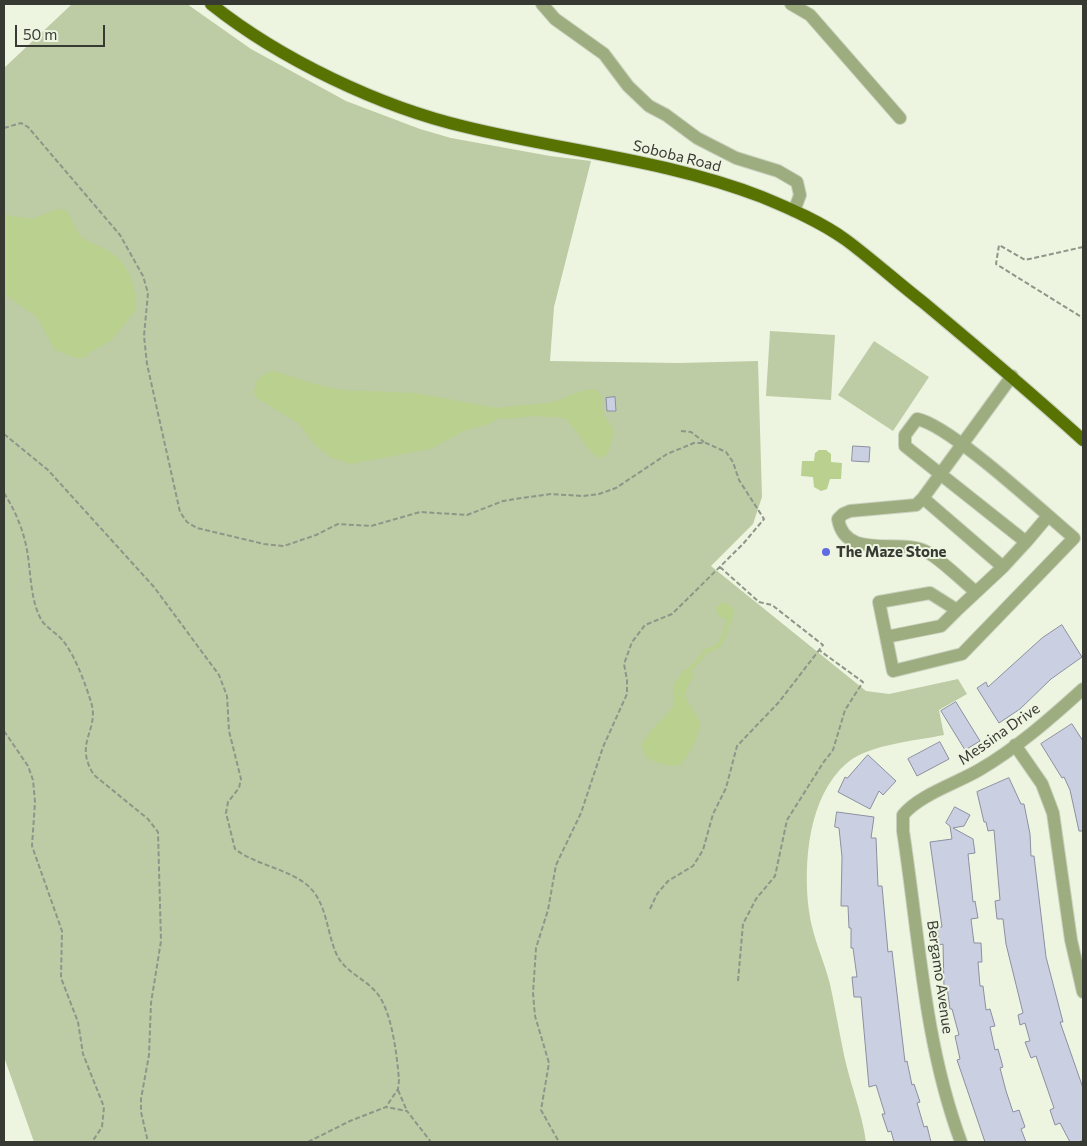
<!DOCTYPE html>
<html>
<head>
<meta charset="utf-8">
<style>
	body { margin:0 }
	#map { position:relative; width:1087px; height:1146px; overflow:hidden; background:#edf5e1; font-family:Commissioner,sans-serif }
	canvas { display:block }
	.frame { position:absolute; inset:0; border:5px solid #373a33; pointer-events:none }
	.scale { position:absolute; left:15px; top:25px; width:90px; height:22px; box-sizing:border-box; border:2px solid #373a33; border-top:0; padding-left:6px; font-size:15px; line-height:18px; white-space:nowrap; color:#373a33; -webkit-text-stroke:4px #edf5e1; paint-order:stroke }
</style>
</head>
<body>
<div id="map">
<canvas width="1087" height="1146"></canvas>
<div class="frame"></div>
<div class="scale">50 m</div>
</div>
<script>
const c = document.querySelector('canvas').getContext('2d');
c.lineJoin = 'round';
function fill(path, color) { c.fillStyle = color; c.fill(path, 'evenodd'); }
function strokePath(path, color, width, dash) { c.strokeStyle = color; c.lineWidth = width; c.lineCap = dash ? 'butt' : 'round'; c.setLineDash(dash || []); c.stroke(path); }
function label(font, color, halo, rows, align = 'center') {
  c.font = font + ' Commissioner,sans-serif'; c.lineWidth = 4; c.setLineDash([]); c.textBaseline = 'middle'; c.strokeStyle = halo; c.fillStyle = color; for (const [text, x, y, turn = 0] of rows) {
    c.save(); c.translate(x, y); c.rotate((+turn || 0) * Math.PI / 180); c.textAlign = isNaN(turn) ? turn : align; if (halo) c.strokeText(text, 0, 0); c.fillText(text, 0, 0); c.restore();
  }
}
const green = new Path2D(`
	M72 4H187L251 49 346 101 420 129 451 138 550 156 591 161 554 307 550 361 678 363 758 361 762 497 753 524 711 566 866 691 889 694 958 679 967 694 939 710 944 735C915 741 870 744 847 763 808 796 803 864 809 911 812 936 824 960 830 984 835 1007 839 1031 844 1055 850 1084 862 1112 866 1142H34L4 1057V68Z
	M770 331 835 335 831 400 766 396Z
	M874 341 929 377 893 431 838 395Z`);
const water = new Path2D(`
	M57 209 67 211C72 218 74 228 80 235 86 242 95 244 103 248 129 261 136 284 136 310L111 341 90 352 84 358H75L55 350 37 317 4 294V217L6 215 33 219Z
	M273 371 312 383 341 390 415 393 503 409V415L492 423 464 431 431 449 351 464 330 457 314 444 298 423 257 398 254 393C255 379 261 375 273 371Z
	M593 389 600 392 604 416 614 430C604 494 581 430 565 419 556 414 548 419 539 416L540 404C560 403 573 391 593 389Z
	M819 450H826L831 454V462L842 463 841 479H830L827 489 821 491 814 487 813 477 801 476 802 461H814L815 453Z
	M723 602 728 604 734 610 732 621 720 617 716 611V607Z
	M685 669 692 671 694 677C677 699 690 700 699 720 703 731 687 759 679 766L665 765 646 758 641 745 650 732 673 707V685Z`);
const stream = new Path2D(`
	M689 670 700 659 705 651C726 647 721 637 729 621`);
const canal = new Path2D(`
	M503 413 538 410`);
const building = new Path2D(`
	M615 397 616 411H607L606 398Z
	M853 446 870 447 869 462 852 461Z
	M1062 625 1082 657 1051 679 1020 709 999 723 977 688 986 682 988 687 1042 638Z
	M956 702 980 741 965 750 941 711Z
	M1072 724 1083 741V831H1079L1070 790 1064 777 1062 778 1041 744Z
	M940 742 949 759 917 776 908 759Z
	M868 755 896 781 883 795 879 791 870 809 838 792 845 777 847 778Z
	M1009 778 1021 804H1024L1030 834 1031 856H1034L1046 957 1063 1022H1060L1083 1088V1140L1079 1142H1070L1060 1123 1055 1125 1050 1110 1054 1108 1036 1056 1031 1058 1025 1042 1030 1041 1025 1023 1020 1025 1018 1015 1023 1013 1006 944 1003 919H997L995 901 1000 900 994 830 988 831 986 822H984L977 792Z
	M955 807 970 815 964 826 953 828 973 839 975 853 968 854 973 902 975 901 978 918 971 919 974 943H981L982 962H978L980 986H983L986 1010 990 1009 995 1026 990 1027 995 1050 998 1049 1003 1067 1000 1068 1006 1091 1013 1112 1019 1110 1025 1127 1021 1129 1026 1142H985L957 1060 960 1059 955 1036 959 1035 952 1009H950L947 987 944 988 943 944 939 945 937 927H942L930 842 952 839 950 826 946 823Z
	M837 812 874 817 871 838H876L878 886H882L888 952 892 951 905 1062 907 1061 912 1085 914 1084 920 1102 917 1103 924 1127 927 1126 931 1142H894L891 1131 888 1132 882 1114H885L876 1085 869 1087 861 997H854L852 977H857L853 948H851V928H849L848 906H841L842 857 839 828 835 827Z`);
const path = new Path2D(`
	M4 128 21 123 28 127 120 235 143 276 148 293 144 336 147 364 180 512 187 522 197 528 264 544 284 546 316 535 338 524 371 526 420 512 467 515 503 501 515 499 551 494 583 496 599 494 616 488 667 454 694 443H706L726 452 733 462 739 480 764 519 743 544 672 614 645 625 632 642 624 664 627 680V694L603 747 581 813 556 865 548 910 536 948 533 993 535 1016 549 1063 541 1110 559 1142
	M1083 247 1025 260 999 245 996 264 1083 318
	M681 431 691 432 704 442
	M4 434 48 470 154 587 219 675 227 696 229 731 241 779 239 788 228 802 226 813 235 849C256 865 285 868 306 884 327 901 326 930 336 953 344 972 363 977 376 992 392 1010 397 1056 399 1080L398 1089 386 1107
	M4 493C15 510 23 529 27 550 31 572 30 601 42 621 48 629 58 634 64 642 76 658 85 683 91 702 100 731 73 742 94 775L148 819 158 832 161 941 151 1003 149 1055 141 1099V1112L148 1142
	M4 731 28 766 33 780 35 802 32 846 62 931 61 978 78 1022 83 1054 104 1107 102 1127 92 1142
	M650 909 657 894 668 881 693 866 703 850 713 814 726 788 737 746 779 702 823 645 772 605 759 602 720 567
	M738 981 743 924 756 899 775 876 787 820 823 763 833 750 845 710 863 682 819 650
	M398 1090 407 1111
	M308 1142 350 1121 386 1107 407 1111 431 1142`);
const minor = new Path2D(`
	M542 4 555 19 604 54 628 86 649 106 666 115 697 138 736 158 778 171 797 182 800 195 794 211
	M791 4 810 15 900 118
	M923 498 1003 567 957 610 930 593 879 602 893 671 962 654 1074 538C1043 512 950 425 917 419L905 435V446L1026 542 1003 567
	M1026 542 1048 516
	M976 592C962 581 940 558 925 551 899 538 845 561 838 519L843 514 850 511 916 505 923 498 1012 376
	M886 637 941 626 957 610
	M1015 745 1042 784 1053 813 1071 940 1083 992
	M961 1142C924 1043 919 935 903 831V815C919 795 957 783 979 770 1017 748 1051 718 1083 689`);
const major = new Path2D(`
	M211 4C280 59 380 107 466 127 564 151 667 160 762 197 791 209 821 222 846 240 873 260 898 283 924 303 978 348 1031 393 1083 440`);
const markers = [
	[826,552,5,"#606be3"]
];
const streetNames = [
	["Soboba Road",677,156,14],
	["Messina Drive",999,734,-35],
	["Bergamo Avenue",940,977,82]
];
const poiNames = [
	["The Maze Stone",836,552]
];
fill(green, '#bdcca5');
fill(water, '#b9d08f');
strokePath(stream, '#b9d08f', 4);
strokePath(canal, '#b9d08f', 12);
fill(building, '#cbcfe2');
strokePath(building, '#8b8fa1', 1);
strokePath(minor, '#c9d0be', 14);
strokePath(major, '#c9d0be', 14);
strokePath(path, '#8f9588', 2, [5, 2.5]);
strokePath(minor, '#9dad7f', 12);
strokePath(major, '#597302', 12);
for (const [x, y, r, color] of markers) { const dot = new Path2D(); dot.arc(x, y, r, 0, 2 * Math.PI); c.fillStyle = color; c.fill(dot); strokePath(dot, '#edf5e1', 2); }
label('15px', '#373a33', '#edf5e1', streetNames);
label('bold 15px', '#373a33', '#edf5e1', poiNames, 'left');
</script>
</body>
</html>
